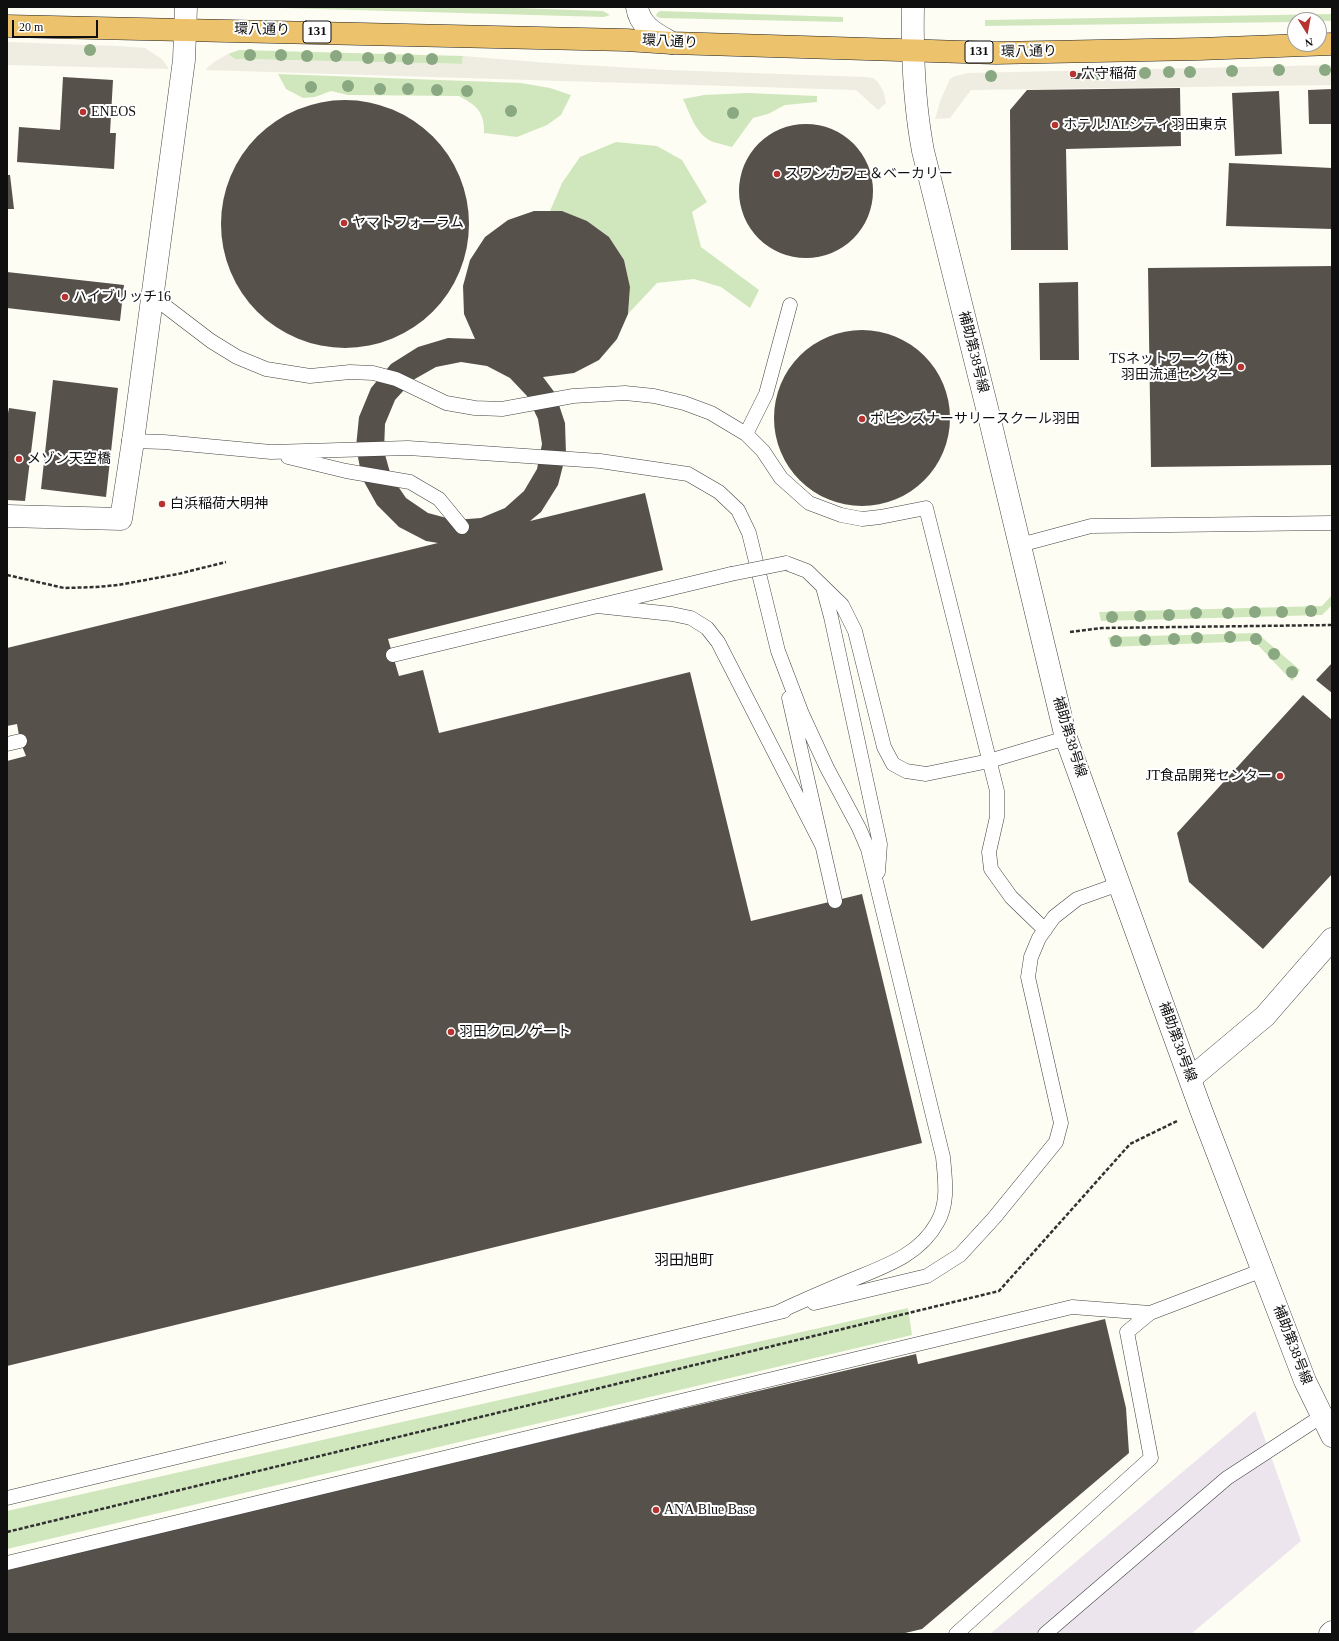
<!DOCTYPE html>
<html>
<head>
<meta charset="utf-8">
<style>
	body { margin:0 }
	#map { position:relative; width:1339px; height:1641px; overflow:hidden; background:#fefdf3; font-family:"Times New Roman",serif }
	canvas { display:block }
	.frame { position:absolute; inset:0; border:8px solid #0f0f0f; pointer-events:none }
	.north { position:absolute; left:1287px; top:12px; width:40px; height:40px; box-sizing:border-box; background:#fff; border:1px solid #9f9f9f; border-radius:50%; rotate:169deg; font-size:11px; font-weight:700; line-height:16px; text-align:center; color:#0f0f0f }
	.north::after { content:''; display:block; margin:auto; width:14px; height:18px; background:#b73330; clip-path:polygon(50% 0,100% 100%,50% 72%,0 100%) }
	.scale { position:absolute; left:12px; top:20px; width:86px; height:18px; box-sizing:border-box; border:2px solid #0f0f0f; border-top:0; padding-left:5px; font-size:12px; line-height:14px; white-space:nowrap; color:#0f0f0f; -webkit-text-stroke:3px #fff; paint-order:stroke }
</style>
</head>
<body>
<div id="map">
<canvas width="1339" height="1641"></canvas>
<div class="frame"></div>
<div class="north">N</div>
<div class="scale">20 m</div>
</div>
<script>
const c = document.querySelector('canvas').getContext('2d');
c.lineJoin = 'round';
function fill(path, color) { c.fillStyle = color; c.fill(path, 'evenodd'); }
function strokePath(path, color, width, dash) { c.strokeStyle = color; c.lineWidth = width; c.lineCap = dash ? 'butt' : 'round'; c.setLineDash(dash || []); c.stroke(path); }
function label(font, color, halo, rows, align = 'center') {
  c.font = font + ' "Times New Roman","Noto Sans JP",serif'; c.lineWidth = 4; c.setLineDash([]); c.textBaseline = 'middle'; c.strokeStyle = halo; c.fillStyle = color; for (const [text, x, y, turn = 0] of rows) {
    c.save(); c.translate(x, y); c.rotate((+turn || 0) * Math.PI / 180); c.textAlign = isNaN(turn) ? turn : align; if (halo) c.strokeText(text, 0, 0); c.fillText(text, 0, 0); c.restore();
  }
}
const industrial = new Path2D(`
	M1255 1411 1301 1541 1191 1634H990Z`);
const green = new Path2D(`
	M246 7H488L603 11 610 15 604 17Z
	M660 11 843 17V22L660 18 656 16 657 13Z
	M1332 14V21L1295 20V22L985 26V20Z
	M239 50 463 56 462 64 235 59 228 54Z
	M278 74 521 83 550 88 571 95 561 115 547 125 517 137 484 133C485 112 476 105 459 96L348 95 331 91 315 97 303 98 286 89Z
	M748 93 817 96V102L785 105 768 114 753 118 732 147C726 145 719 144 713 142 696 135 690 114 683 99L704 95Z
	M616 142 657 146 682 160 707 202 692 212 701 247 759 290 750 308 721 287 694 279 657 283 628 314 630 287 624 260 609 237 587 221 550 211 562 183 580 157Z
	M1332 595V605L1322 615 1101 621 1099 612 1322 606Z
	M1257 633 1300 670 1292 681 1254 641 1111 647 1108 637Z
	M908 1308 912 1335 7 1549V1511Z`);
const plaza = new Path2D(`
	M7 42 118 46 145 48 162 59 169 69 7 65Z
	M228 54 235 59 462 64 463 56 549 63 668 70 865 77 873 78 878 82 884 93 886 103 878 110 856 90 205 70 214 62Z
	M1332 65V85L971 90 950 118 935 119 941 99 950 79 955 76 969 73Z`);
const building = new Path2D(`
	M1071 73H1090V79H1071Z
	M63 77 113 80 110 133H116L114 169 17 162 19 127 60 130Z
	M1180 88 1181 146 1066 149 1068 250H1011L1010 110 1027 90Z
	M1332 89V124H1309L1308 90Z
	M1279 91 1282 154 1235 156 1232 93Z
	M221 224a124 124 0 1 1 248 0a124 124 0 1 1-248 0Z
	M739 191a67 67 0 1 1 134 0a67 67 0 1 1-134 0Z
	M1229 163 1332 168V229L1226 226Z
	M7 175H10L14 209H7Z
	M534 211H562L587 221 609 237 624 260 630 287 628 314 617 339 599 360 574 373 543 377 555 393 565 423 566 454 558 485 541 512 530 521 645 493 663 570 388 639 399 676 423 670 439 733 690 672 751 921 862 894 922 1143 7 1366V761L26 756 20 741 17 724 7 726V648L438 543 426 541 399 527 377 505 362 478 356 447 359 417 371 388 391 364 418 347 448 338 475 339 464 314 463 286 470 260 485 237 508 220ZM461 362 487 366 510 378 527 396 538 419 542 444 537 469 524 491 505 508 481 518 454 520 428 513 406 498 391 476 384 451 385 424 395 400 413 380 436 367Z
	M1332 266V465L1151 467 1148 268Z
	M7 272 124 285 120 321 7 308Z
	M1078 282 1079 360H1040L1039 283Z
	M774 418a88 88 0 1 1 176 0a88 88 0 1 1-176 0Z
	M53 380 118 388 106 497 41 489Z
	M9 408 36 412 25 501 7 500V418Z
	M1332 663V693L1316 680Z
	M1303 695 1332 720V874L1263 949 1189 882 1177 833Z
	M1105 1319 1126 1408 1129 1453 922 1629 901 1634H7V1567L916 1354 918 1364Z`);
const path = new Path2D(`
	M7 575 64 588 96 587 118 585 178 574 226 562
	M1070 632 1102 628 1332 625
	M7 1532 999 1291 1130 1144 1177 1121`);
const service = new Path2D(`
	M152 296 211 341 237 357 266 369 310 376 350 372 373 373 396 379 446 403 475 408 502 409 573 396 625 393 654 396 684 403 711 413 746 434 763 451 781 478 809 503 841 515 862 519 880 517 926 508 997 791V817L989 852 991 869 1011 897 1045 930
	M746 434 766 394 790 305
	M133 441 164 442 271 452 408 448 600 461 688 474 719 492 738 510 749 533 778 651 802 714 827 768 859 828 868 849 943 1157C945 1179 949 1203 937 1223 919 1256 882 1267 849 1281 825 1291 800 1302 776 1313
	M288 457 346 471 410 482 439 499 462 527
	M1020 545 1091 526 1332 523
	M786 563 807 571 842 605 855 631 884 747 893 764 906 771 926 774 989 761 1066 738
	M823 587 831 617 880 844 878 872
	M597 606 672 614 691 618 707 628 718 642 822 845
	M393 655 731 574
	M789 698 835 901
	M7 744 20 741
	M814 1303 927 1276 960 1255 994 1218 1056 1142 1061 1123 1028 977 1031 957 1039 938 1054 917 1077 899 1119 884
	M7 1498 784 1311
	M7 1563 1072 1307 1150 1313
	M956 1634 1151 1458 1127 1332 1150 1313 1263 1270
	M1045 1634 1227 1478 1322 1416`);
const minor = new Path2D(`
	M637 7C640 27 656 34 672 43
	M7 516 121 519 133 441
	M1191 1078 1265 1016 1332 939
	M1330 1634 1332 1632`);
const tertiary = new Path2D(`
	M913 7C912 56 914 103 923 151L987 408 1066 738 1201 1110 1305 1381 1332 1436
	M133 441 184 60 186 7`);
const trunk = new Path2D(`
	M7 26 626 40 672 43 996 53 1199 49 1332 44`);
const serviceBridge = new Path2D(`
	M731 574 786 563`);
const trees = [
	[90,50],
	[250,55],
	[281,55],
	[307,56],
	[336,56],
	[368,58],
	[390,58],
	[408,59],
	[432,59],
	[1279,70],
	[1325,70],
	[1232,71],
	[1169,72],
	[1190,72],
	[1120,73],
	[1145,73],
	[1097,74],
	[991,76],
	[348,86],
	[311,87],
	[380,89],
	[408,89],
	[437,90],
	[467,91],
	[511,111],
	[733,113],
	[1311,611],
	[1255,612],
	[1282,612],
	[1196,613],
	[1228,613],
	[1169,615],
	[1140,616],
	[1112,617],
	[1230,637],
	[1197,638],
	[1174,639],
	[1256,639],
	[1145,640],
	[1116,641],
	[1274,654],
	[1292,672]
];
const markers = [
	[1073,74,4,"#b73330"],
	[83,112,4,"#b73330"],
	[1055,125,4,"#b73330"],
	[777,174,4,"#b73330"],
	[344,223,4,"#b73330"],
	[65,297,4,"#b73330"],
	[1241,367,4,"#b73330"],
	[862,419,4,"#b73330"],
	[19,459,4,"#b73330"],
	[162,504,4,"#b73330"],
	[1280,776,4,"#b73330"],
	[451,1032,4,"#b73330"],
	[656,1510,4,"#b73330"]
];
const shields = [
	[317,32,28],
	[979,52,28]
];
const shieldNames = [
	["131",317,32],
	["131",979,52]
];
const streetNames = [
	["環八通り",262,30,1],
	["環八通り",670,42,3],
	["環八通り",1029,52,-1],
	["補助第38号線",973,352,76],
	["補助第38号線",1069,737,73],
	["補助第38号線",1177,1042,70],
	["補助第38号線",1292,1345,69]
];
const poiNames = [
	["穴守稲荷",1081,74],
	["ENEOS",91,112],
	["ホテルJALシティ羽田東京",1063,125],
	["スワンカフェ＆ベーカリー",785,174],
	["ヤマトフォーラム",352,223],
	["ハイブリッチ16",73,297],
	["TSネットワーク(株)",1233,359,"right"],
	["羽田流通センター",1233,375,"right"],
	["ポピンズナーサリースクール羽田",870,419],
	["メゾン天空橋",27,459],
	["白浜稲荷大明神",170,504],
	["JT食品開発センター",1272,776,"right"],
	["羽田クロノゲート",459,1032],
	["ANA Blue Base",664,1510]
];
const neighbourhoodNames = [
	["羽田旭町",684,1261]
];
fill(industrial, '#ede5ed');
fill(green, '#d0e7be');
fill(plaza, '#efece1');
fill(building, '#57514c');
strokePath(service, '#424242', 15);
strokePath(minor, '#424242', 23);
strokePath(tertiary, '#424242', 23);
strokePath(trunk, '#202020', 23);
strokePath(path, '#313131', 2.5, [4, 2]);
strokePath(service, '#fff', 14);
strokePath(minor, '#fff', 22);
strokePath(tertiary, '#fff', 22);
strokePath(trunk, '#ecc26c', 22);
strokePath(serviceBridge, '#424242', 15, []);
strokePath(serviceBridge, '#fff', 14);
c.fillStyle = '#8aa881';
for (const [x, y] of trees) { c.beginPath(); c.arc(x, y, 6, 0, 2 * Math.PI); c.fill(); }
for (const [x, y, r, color] of markers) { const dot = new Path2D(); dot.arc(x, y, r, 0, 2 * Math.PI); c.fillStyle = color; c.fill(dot); strokePath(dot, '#fff', 1.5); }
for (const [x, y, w] of shields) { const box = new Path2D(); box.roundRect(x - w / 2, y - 11, w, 22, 3); c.fillStyle = '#fff'; c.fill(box); strokePath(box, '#0f0f0f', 1); }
label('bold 13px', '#0f0f0f', null, shieldNames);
label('14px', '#0f0f0f', '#fff', streetNames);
label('14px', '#0f0f0f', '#fff', poiNames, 'left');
label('15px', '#0f0f0f', '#fff', neighbourhoodNames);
</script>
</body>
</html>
